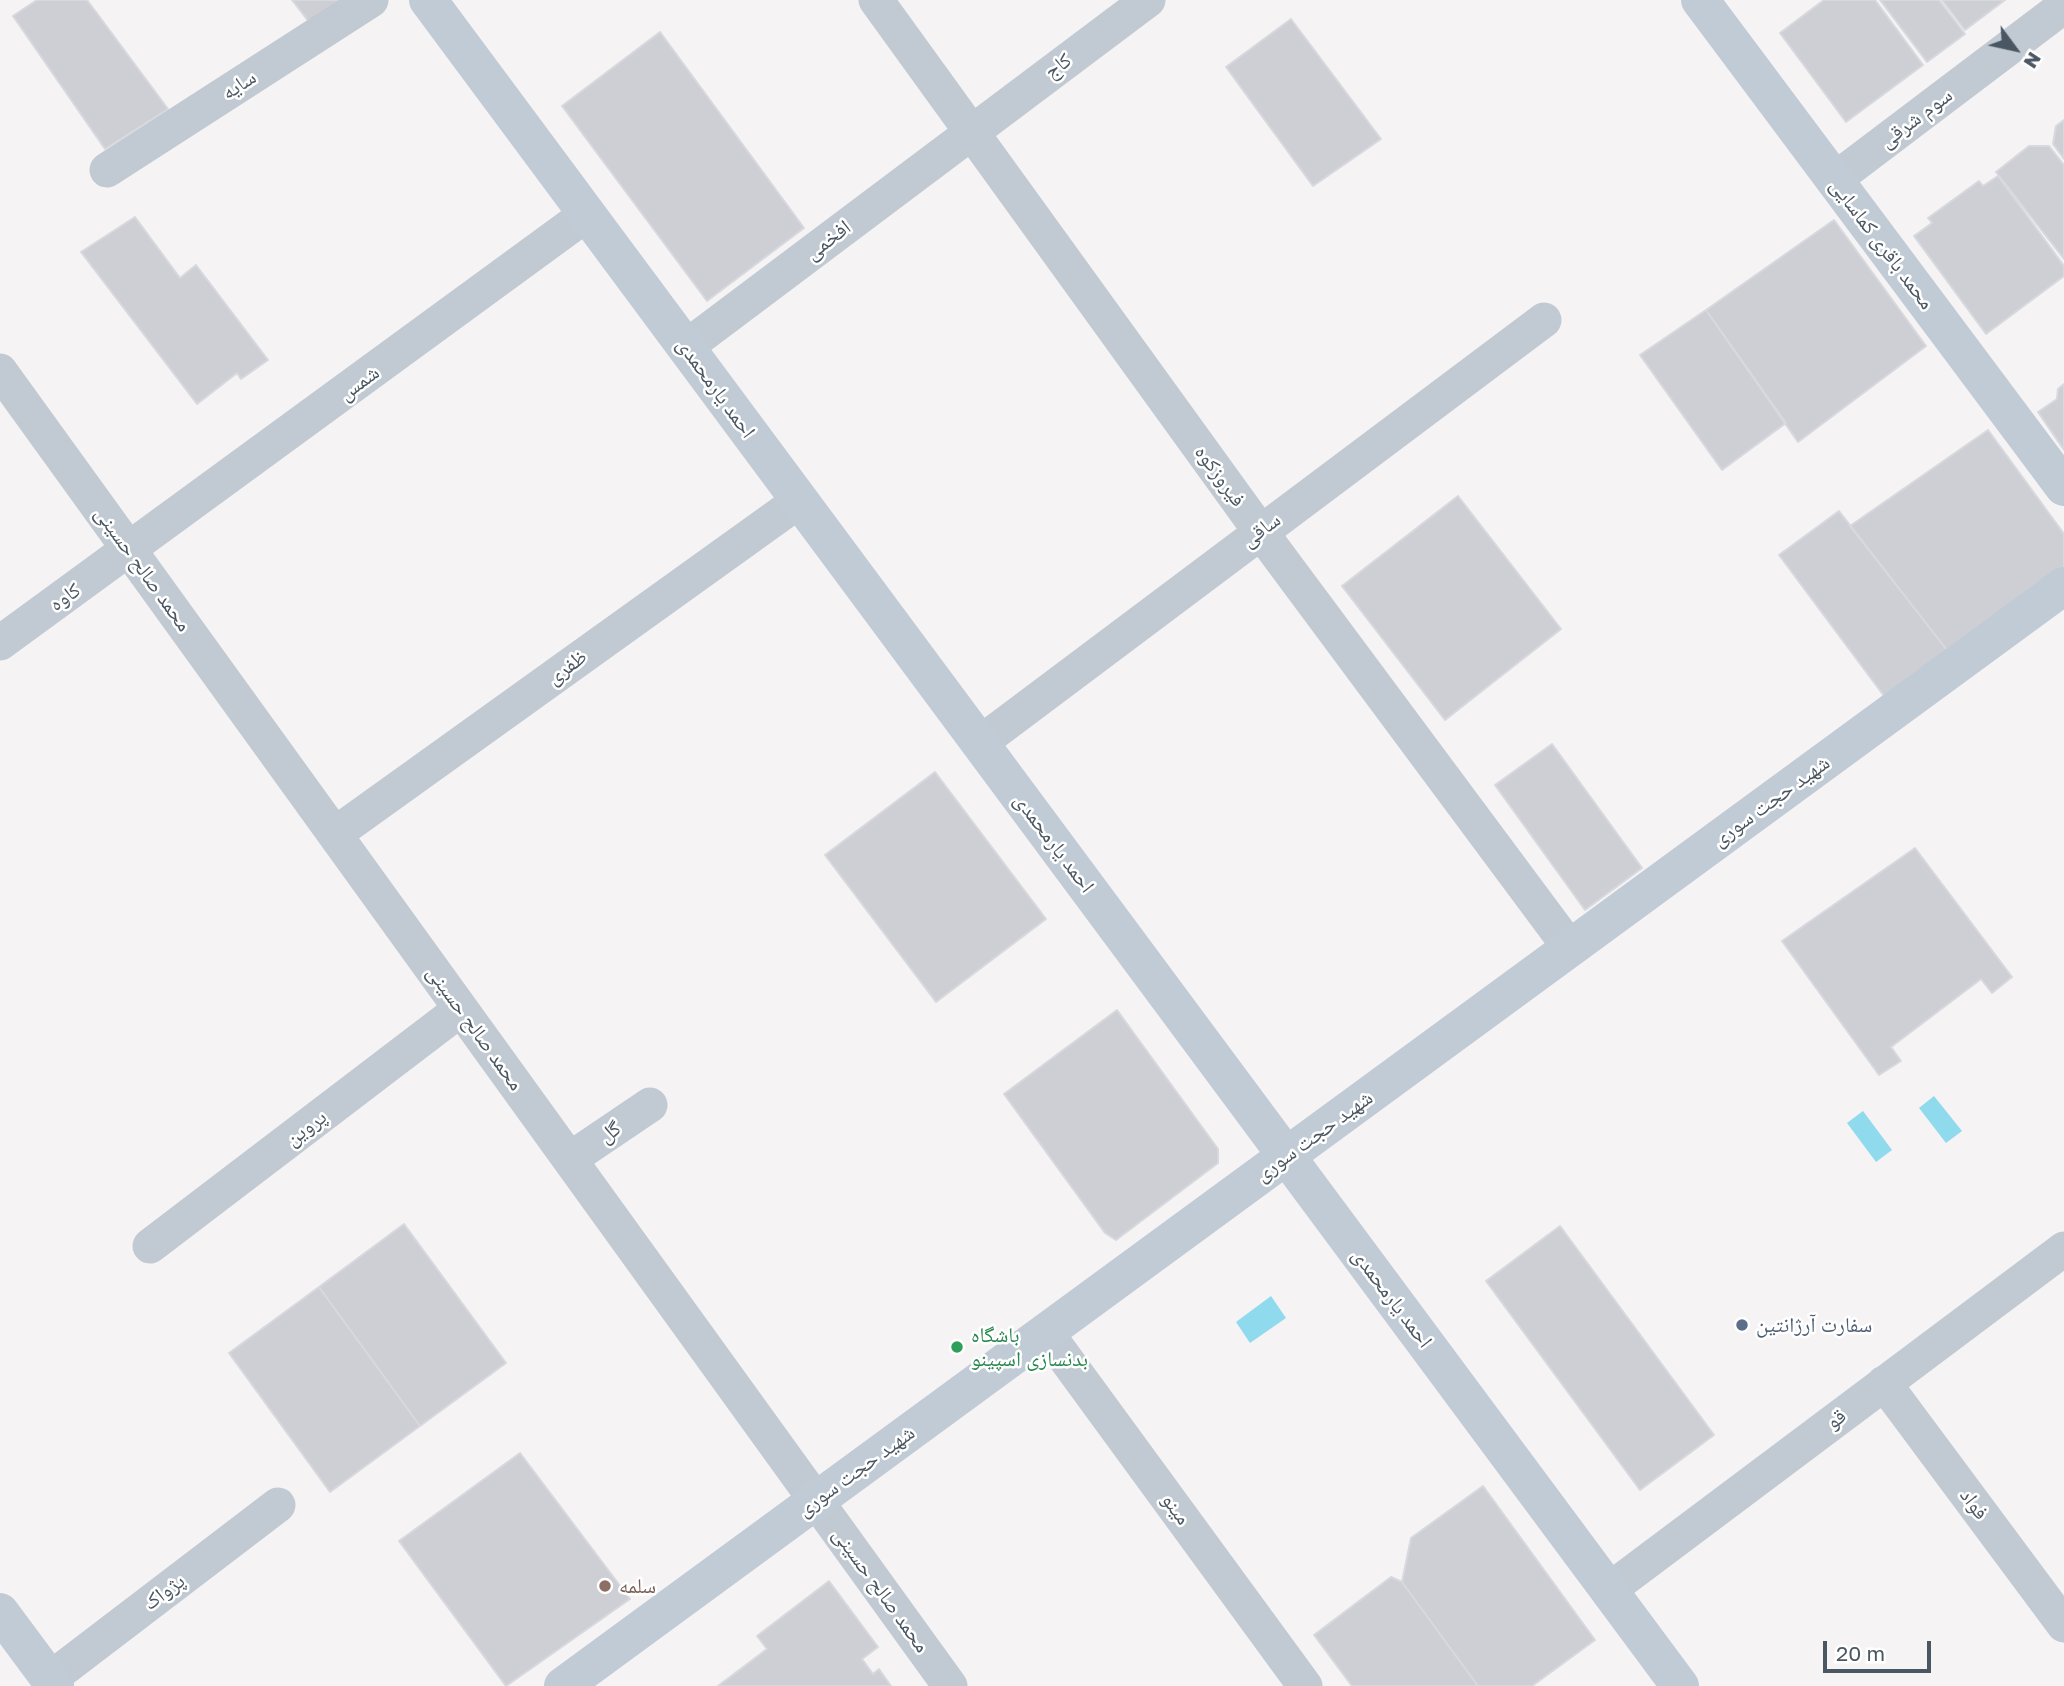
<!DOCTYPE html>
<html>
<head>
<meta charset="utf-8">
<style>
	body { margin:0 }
	#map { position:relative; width:2064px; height:1686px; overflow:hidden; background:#f5f3f3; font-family:"Golos Text",sans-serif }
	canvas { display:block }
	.north { position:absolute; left:1980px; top:14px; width:70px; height:70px; -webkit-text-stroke:5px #fff; paint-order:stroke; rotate:123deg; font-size:19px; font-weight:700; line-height:28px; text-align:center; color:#4a5661 }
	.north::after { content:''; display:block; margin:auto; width:24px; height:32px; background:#4a5661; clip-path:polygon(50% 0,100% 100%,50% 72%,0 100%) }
	.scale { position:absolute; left:1823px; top:1641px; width:108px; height:32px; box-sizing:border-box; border:4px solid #4a5661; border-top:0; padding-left:9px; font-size:21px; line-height:24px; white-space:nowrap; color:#4a5661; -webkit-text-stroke:5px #fff; paint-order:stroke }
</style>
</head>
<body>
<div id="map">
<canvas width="2064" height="1686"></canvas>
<div class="north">N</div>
<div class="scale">20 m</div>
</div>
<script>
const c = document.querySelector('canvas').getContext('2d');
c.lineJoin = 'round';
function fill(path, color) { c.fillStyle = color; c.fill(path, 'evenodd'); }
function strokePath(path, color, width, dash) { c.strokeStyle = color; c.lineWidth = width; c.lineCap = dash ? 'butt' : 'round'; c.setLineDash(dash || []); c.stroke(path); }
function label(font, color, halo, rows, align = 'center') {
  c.font = font + ' "Golos Text","Noto Naskh Arabic",sans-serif'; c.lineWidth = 5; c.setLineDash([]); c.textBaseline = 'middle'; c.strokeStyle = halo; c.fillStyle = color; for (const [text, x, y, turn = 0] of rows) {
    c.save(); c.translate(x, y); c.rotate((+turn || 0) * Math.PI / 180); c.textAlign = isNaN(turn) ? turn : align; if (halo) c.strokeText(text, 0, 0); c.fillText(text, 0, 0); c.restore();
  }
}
const water = new Path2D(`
	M1934 1096 1962 1131 1946 1143 1919 1108Z
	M1863 1111 1892 1150 1876 1162 1847 1123Z
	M1271 1296 1286 1318 1250 1343 1236 1322Z`);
const building = new Path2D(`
	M37 0H87L168 109 105 149 13 16Z
	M292 0H340L309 22Z
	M1824 0H1875L1923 65 1846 122 1780 33Z
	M1880 0H1939L1965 34 1927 62Z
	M1942 0H2005L1965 30Z
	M1291 19 1381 139 1313 186 1226 67Z
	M660 32 804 228 707 301 562 106Z
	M2064 120V159L2053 144 2056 126Z
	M2029 146H2049L2064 165V259L1996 172Z
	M1998 176 2064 266V276L1986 334 1914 236 1932 223 1928 218 1979 181 1983 186Z
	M135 217 180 278 196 265 268 360 241 379 237 373 197 404 81 252Z
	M1834 220 1926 346 1798 442 1706 310Z
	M1706 310 1786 423 1722 470 1640 355Z
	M2064 384V450L2038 412 2057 399 2058 389Z
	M1988 430 2064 534V574L1950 654 1850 526Z
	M1458 496 1561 629 1445 720 1342 586Z
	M1839 511 1950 654 1887 700 1779 555Z
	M1552 744 1642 868 1585 910 1495 785Z
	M935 772 1046 919 936 1002 825 855Z
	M1915 848 2012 977 1992 993 1981 979 1891 1047 1901 1061 1879 1075 1782 941Z
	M1117 1010 1218 1149V1163L1116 1240 1105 1233 1004 1094Z
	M404 1224 506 1363 420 1426 319 1287Z
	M1560 1226 1714 1435 1640 1490 1486 1281Z
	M319 1287 420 1426 330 1492 229 1353Z
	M520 1453 630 1599 506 1686 399 1541Z
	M1483 1486 1595 1640 1532 1686H1478L1402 1582 1411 1538Z
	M1391 1577 1402 1582 1478 1686H1352L1314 1635Z
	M829 1581 878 1647 862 1659 873 1674 879 1669 891 1686H718L767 1649 757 1636Z`);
const street = new Path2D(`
	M876 0 1260 531 1570 948
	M107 170 371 0
	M1834 180 2064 6
	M686 347 1148 0
	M0 371 950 1686
	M0 643 587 214
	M980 743 1544 320
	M335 834 799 501
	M570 1159 650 1105
	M150 1246 461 1009
	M1046 1332 1305 1686
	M1884 1383 2064 1625
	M1609 1590 2064 1249
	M50 1679 278 1505`);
const secondary = new Path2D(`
	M428 0 1680 1686
	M1700 0 2064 487
	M0 1612 55 1686
	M563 1686 2064 586`);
const markers = [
	[1742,1325,7,"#5c6f8a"],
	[957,1347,7,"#2e9e5b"],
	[605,1586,7,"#8d6e63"]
];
const streetNames = [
	["کاج",1058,66,-37],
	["سایه",239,85,-33],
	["سوم شرقی",1916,118,-37],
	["افخمی",828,240,-37],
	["محمد باقری کماسایی",1882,244,53],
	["شمس",359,383,-36],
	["احمد یارمحمدی",716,388,54],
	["فیروزکوه",1220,476,54],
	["ساقی",1261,530,-37],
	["محمد صالح حسینی",143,569,54],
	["کاوه",65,597,-35],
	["ظفری",567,667,-36],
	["شهید حجت سوری",1771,801,-36],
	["احمد یارمحمدی",1054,843,53],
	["محمد صالح حسینی",475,1028,54],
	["پروین",306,1128,-37],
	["گل",610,1132,-34],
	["شهید حجت سوری",1314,1136,-36],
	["احمد یارمحمدی",1392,1298,53],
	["قو",1836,1419,-37],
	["شهید حجت سوری",856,1471,-36],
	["فواد",1974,1504,53],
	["مینو",1176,1509,54],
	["محمد صالح حسینی",881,1590,54],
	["پژواک",164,1592,-37]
];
const serviceNames = [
	["سفارت آرژانتین",1756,1325]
];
const leisureNames = [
	["باشگاه",971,1335],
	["بدنسازی اسپینو",971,1359]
];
const educationNames = [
	["سلمه",619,1586]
];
fill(water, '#90daee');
fill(building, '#cdcfd5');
strokePath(building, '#d7d9de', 2);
strokePath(street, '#c1cad2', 35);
strokePath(secondary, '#c1cbd6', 38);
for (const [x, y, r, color] of markers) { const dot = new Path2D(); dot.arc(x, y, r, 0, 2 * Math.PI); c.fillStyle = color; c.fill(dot); strokePath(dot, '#fff', 2.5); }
label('21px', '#4a5661', '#fff', streetNames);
label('21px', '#4e5e75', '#fff', serviceNames, 'left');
label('21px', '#27864d', '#fff', leisureNames, 'left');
label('21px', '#785e54', '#fff', educationNames, 'left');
</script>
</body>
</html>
